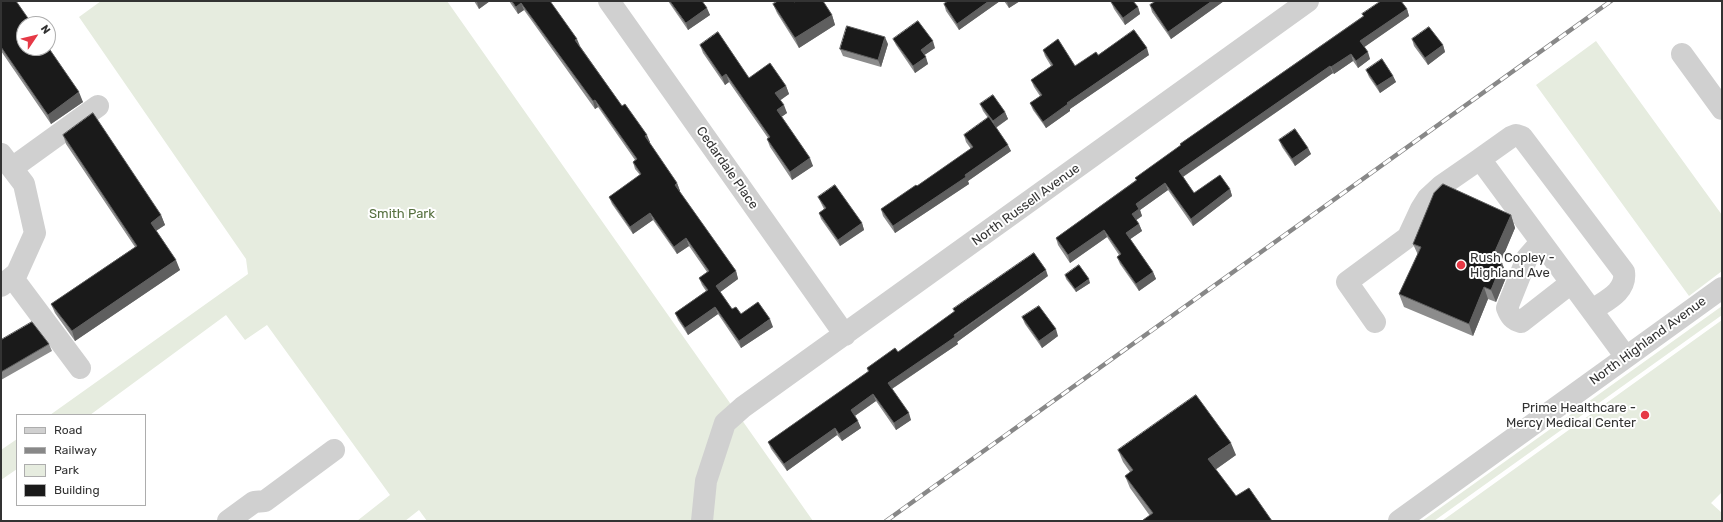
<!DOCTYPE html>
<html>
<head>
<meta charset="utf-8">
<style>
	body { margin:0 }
	#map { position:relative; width:1723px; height:522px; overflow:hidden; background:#fff; font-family:Rubik,sans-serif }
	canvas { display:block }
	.frame { position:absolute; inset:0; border:2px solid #333; pointer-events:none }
	.legend { position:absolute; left:16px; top:414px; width:130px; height:92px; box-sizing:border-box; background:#fff; border:1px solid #adadad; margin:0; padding:5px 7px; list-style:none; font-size:12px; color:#333 }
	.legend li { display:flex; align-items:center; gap:8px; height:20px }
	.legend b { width:20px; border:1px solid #adadad }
	.north { position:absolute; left:16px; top:16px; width:40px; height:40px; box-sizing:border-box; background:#fff; border:1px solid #adadad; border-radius:50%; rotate:55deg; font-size:11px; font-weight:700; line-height:16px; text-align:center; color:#333 }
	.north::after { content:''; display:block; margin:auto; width:14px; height:18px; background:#e63946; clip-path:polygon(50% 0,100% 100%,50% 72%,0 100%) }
</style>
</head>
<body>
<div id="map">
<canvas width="1723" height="522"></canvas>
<div class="frame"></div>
<ul class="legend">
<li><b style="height:5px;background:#d0d0d0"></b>Road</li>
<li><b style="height:5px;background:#888"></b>Railway</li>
<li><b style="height:11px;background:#e6ecdf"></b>Park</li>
<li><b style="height:11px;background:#1a1a1a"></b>Building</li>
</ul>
<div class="north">N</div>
</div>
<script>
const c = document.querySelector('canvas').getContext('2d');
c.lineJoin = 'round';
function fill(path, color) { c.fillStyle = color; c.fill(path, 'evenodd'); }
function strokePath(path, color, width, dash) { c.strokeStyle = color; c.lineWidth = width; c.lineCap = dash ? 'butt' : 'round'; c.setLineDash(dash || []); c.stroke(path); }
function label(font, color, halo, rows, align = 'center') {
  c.font = font + ' Rubik,sans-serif'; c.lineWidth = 4; c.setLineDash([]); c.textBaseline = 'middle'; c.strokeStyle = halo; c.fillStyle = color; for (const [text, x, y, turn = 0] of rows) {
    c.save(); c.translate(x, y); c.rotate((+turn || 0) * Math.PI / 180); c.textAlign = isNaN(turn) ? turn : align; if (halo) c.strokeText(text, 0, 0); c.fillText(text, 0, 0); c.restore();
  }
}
const green = new Path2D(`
	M101 1H447L813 521H427L419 510 405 521H357L390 495 267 325 245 340 226 315 90 415H50L248 274 246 259 79 17Z
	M1596 41 1722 215V271L1689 296 1536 85Z
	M1722 306V315L1434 521H1422Z
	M1722 320V492L1711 503 1722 513V521H1442Z
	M17 439V469L1 480V450Z`);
const minor = new Path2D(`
	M609 1 845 335
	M1682 54 1722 109
	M1 154 24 184 35 233 17 273 1 286
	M1480 159 1511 137 1516 135 1522 137 1624 272C1627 292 1605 301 1592 310
	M12 168 98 106
	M1541 242 1527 258 1507 308C1510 316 1513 320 1521 322L1571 283
	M12 277 80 368
	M1375 322 1347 282 1408 237 1421 209 1428 198 1441 186 1480 159 1626 357
	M228 521 254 502 265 501 334 450
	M702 521 706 481 725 423 743 407 1308 1
	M1399 521 1722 288`);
const rail = new Path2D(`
	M886 521 1611 1`);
const wall = new Path2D(`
	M1 1 83 102 51 124 1 51Z
	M474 1H490L479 9Z
	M509 1H550L580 46 622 106 650 142 649 143 677 183 680 191H679L736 271 738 279 720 292 732 309 741 314 773 327 741 348 718 314 688 335 678 320 675 313 706 291 702 285 699 278 707 272 689 246 677 254 653 220 633 234 612 204 609 197 640 175 635 169 633 162 635 160 598 107 595 109 524 10 518 14Z
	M668 1H702L710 15 688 30Z
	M948 1H1000L959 30 946 11 944 4Z
	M1004 1H1020L1009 8Z
	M1156 1H1224L1171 39 1152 12 1150 5Z
	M794 2 832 15 835 25 799 48 777 13 773 4Z
	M1111 2 1138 7 1140 14 1125 25 1114 9Z
	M1407 9 1409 16 1364 47 1370 59 1358 68 1353 61 1334 74 1333 73 1183 177 1194 193 1230 189 1232 196 1193 226 1168 190 1140 210 1142 216 1136 220 1139 224 1142 231 1130 239 1153 272 1156 279 1139 291 1120 264 1117 257 1119 255 1107 237 1070 263 1058 245 1056 238 1136 180 1135 178 1181 146 1180 144 1363 16 1362 14Z
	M893 39 935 48 924 55 928 64 915 73 896 45Z
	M1412 39 1443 45 1445 52 1428 65 1414 46Z
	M888 44 881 67 843 56 840 49Z
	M700 45 749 78 786 86 789 94 780 100 787 113 781 117 813 166 792 180 770 147 767 139 768 138 729 82 725 85 703 53Z
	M1043 50 1075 66 1098 55H1149L1070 109V111L1046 128 1033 110 1030 103 1040 96 1034 87 1031 80 1051 66 1045 56Z
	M1366 70 1393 76 1396 82 1380 93 1369 77Z
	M980 104 1005 112 1008 119 996 128 1011 151 968 181 969 184 895 233 883 216 881 209 917 186 971 149 966 142 964 135 988 118 983 111Z
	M63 135 161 215 165 225 156 231 180 270 75 341 55 313 51 304 135 247 66 144Z
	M1279 140 1308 148 1311 154 1295 166 1282 147Z
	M818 197 862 223 864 230 840 246 821 219 819 213 824 209Z
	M1511 215 1515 228 1500 262 1507 275 1496 302 1488 299 1473 336 1404 307 1399 294 1418 255 1413 244Z
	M1065 275 1090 283 1076 292 1066 279Z
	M1048 276 957 342 958 344 892 389 911 420 896 430 876 401 855 416 861 428 842 441 837 435 787 471 771 449 768 442 868 372 867 368 898 352 954 312 953 309Z
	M1022 317 1058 336 1042 348 1025 324Z
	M1 340 49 344 52 351 1 380Z
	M1118 450 1236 455 1215 470 1236 496 1272 521 1150 516 1130 488 1125 476 1130 472 1123 462Z`);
const shadedWall = new Path2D(`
	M478 1H490L479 9 477 2Z
	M989 1H1000L959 30 957 24Z
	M1009 1H1020L1009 8 1007 2Z
	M1212 1H1224L1171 39 1168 32Z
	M521 3 524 10 518 14 516 7Z
	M1138 7 1140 14 1125 25 1123 18Z
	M707 8 710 15 688 30 686 23Z
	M1407 9 1409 16 1363 48 1360 41Z
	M832 15 835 25 799 48 795 38Z
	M885 37 888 44 881 67 878 60Z
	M577 39 580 46 575 40Z
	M933 41 935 48 923 56 921 50Z
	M1443 45 1445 52 1428 65 1425 58Z
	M1147 48 1149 55 1070 109V111L1046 128 1043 122 1067 103Z
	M1368 52 1370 59 1358 68 1356 61Z
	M1351 54 1353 61 1334 74 1331 67Z
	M926 57 928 64 915 73 913 66Z
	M1330 66 1333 73 1181 178 1179 171Z
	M726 74 729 82 725 85 722 77Z
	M1393 76 1396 82 1380 93 1377 86Z
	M786 86 789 94 778 102 775 93Z
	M79 92 83 102 51 124 48 115Z
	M595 100 598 107 595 109 593 101Z
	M784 105 787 113 780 118 777 110Z
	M1005 112 1008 119 995 128 993 121Z
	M647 135 650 142 647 144 645 136Z
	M1008 145 1011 151 968 181 969 184 895 233 893 226Z
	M1308 148 1311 154 1295 166 1292 159Z
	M810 158 813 166 792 180 790 172Z
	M677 183 680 191 678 192 675 185Z
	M1165 183 1168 190 1140 210 1142 216 1135 221 1132 214 1136 204Z
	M1230 189 1232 196 1193 226 1191 219Z
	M650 213 653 220 633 234 630 227Z
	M161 215 165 225 154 232 151 223Z
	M1511 215 1515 228 1497 271 1492 258Z
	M862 223 864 230 840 246 838 240Z
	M1139 224 1142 231 1129 240 1126 233Z
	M1104 230 1107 237 1070 263 1068 255Z
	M686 238 689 246 677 254 674 247Z
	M176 260 180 270 75 341 72 331Z
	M1502 263 1507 275 1496 302 1491 290Z
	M1046 270 1048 276 957 342 958 344 890 390 888 383Z
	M736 271 738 279 719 293 716 286Z
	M1153 272 1156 279 1139 291 1136 284Z
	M1089 279 1090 283 1076 292 1075 289Z
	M1484 287 1488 299 1473 336 1469 324Z
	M715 307 718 314 688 335 685 328Z
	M770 319 773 327 741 348 739 341Z
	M1056 329 1058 336 1042 348 1039 341Z
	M873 394 876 401 853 417 851 410Z
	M909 413 911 420 896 430 894 423Z
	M858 421 861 428 842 441 839 434Z
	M835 428 837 435 787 471 784 464Z
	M1231 443 1236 455 1212 472 1208 459Z`);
const building = new Path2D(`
	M1 1H16L32 24H24V48H48V47L79 92 48 115 1 47Z
	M512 1H550L577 39 575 40 622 106 625 104 647 135 645 136 677 183 675 185 736 271 716 286 732 309 736 307 741 314 758 302 770 319 739 341 715 307 685 328 675 313 708 290 699 278 709 271 686 238 674 247 650 213 630 227 609 197 641 174 633 162 637 159 595 100 593 101 521 3 516 7Z
	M670 1H702L707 8 686 23Z
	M778 1H794V2L796 1H823L832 15 795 38 773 4Z
	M948 1H989L957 24 944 4Z
	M1113 1H1133L1138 7 1123 18 1111 2Z
	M1156 1H1212L1168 32 1150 5Z
	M1381 1H1401L1407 9 1360 41 1368 52 1356 61 1351 54 1331 67 1330 66 1179 171 1194 193 1220 175 1230 189 1191 219 1165 183 1136 204 1139 209 1132 214 1139 224 1126 233 1153 272 1136 284 1117 257 1121 254 1104 230 1068 255 1056 238 1137 180 1135 178 1181 145 1180 144 1364 16 1362 14Z
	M918 21 933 41 921 50 926 57 913 66 893 39Z
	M847 26 885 37 878 60 840 49Z
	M1429 27 1443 45 1425 58 1412 39Z
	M1134 30 1147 48 1067 103 1068 104 1043 122 1030 103 1042 95 1031 80 1053 65 1043 50 1058 39 1075 66 1096 52 1098 55Z
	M718 32 749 78 770 63 786 86 775 93 784 105 777 110 810 158 790 172 767 139 770 137 726 74 722 77 700 45Z
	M1382 59 1393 76 1377 86 1366 70Z
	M993 95 1005 112 993 121 980 104Z
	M93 113 161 215 151 223 176 260 72 331 51 304 137 246 63 135Z
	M989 117 1008 145 965 175 966 177 893 226 881 209 916 185 917 186 973 147 964 135Z
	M1295 129 1308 148 1292 159 1279 140Z
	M1443 184 1511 215 1492 258 1502 263 1491 290 1484 287 1469 324 1399 294 1421 247 1413 244 1434 193Z
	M835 185 862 223 838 240 819 213 826 208 818 197Z
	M1034 253 1046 270 954 335 955 337 888 383 909 413 894 423 873 394 851 410 858 421 839 434 835 428 784 464 768 442 869 371 867 368 895 348 898 352 955 311 953 309Z
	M1079 265 1089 279 1075 289 1065 275Z
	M1039 306 1056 329 1039 341 1022 317Z
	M32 322 49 344 1 372V340Z
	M1196 395 1231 443 1208 459 1236 496 1249 488 1272 521H1144L1143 520 1153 513 1125 476 1133 470 1118 450Z`);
const markers = [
	[1461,265,5,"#e63946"],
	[1645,415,5,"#e63946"]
];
const streetNames = [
	["Cedardale Place",727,168,55],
	["North Russell Avenue",1026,205,-36],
	["North Highland Avenue",1648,341,-36]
];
const parkNames = [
	["Smith Park",402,214]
];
const poiNames = [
	["Rush Copley -",1470,258],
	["Highland Ave",1470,273],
	["Prime Healthcare -",1636,408,"right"],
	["Mercy Medical Center",1636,423,"right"]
];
fill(green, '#e6ecdf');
strokePath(minor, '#d0d0d0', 22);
strokePath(rail, '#888', 4.5);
strokePath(rail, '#fff', 3, [9]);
fill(wall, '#8c8c8c');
fill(shadedWall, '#5f5f5f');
fill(building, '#1a1a1a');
strokePath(building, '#5f5f5f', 1);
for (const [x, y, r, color] of markers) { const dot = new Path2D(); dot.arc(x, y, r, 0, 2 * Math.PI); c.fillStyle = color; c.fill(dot); strokePath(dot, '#fff', 1.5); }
label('13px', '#333', '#fff', streetNames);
label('13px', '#56703f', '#fff', parkNames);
label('13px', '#333', '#fff', poiNames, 'left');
</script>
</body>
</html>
